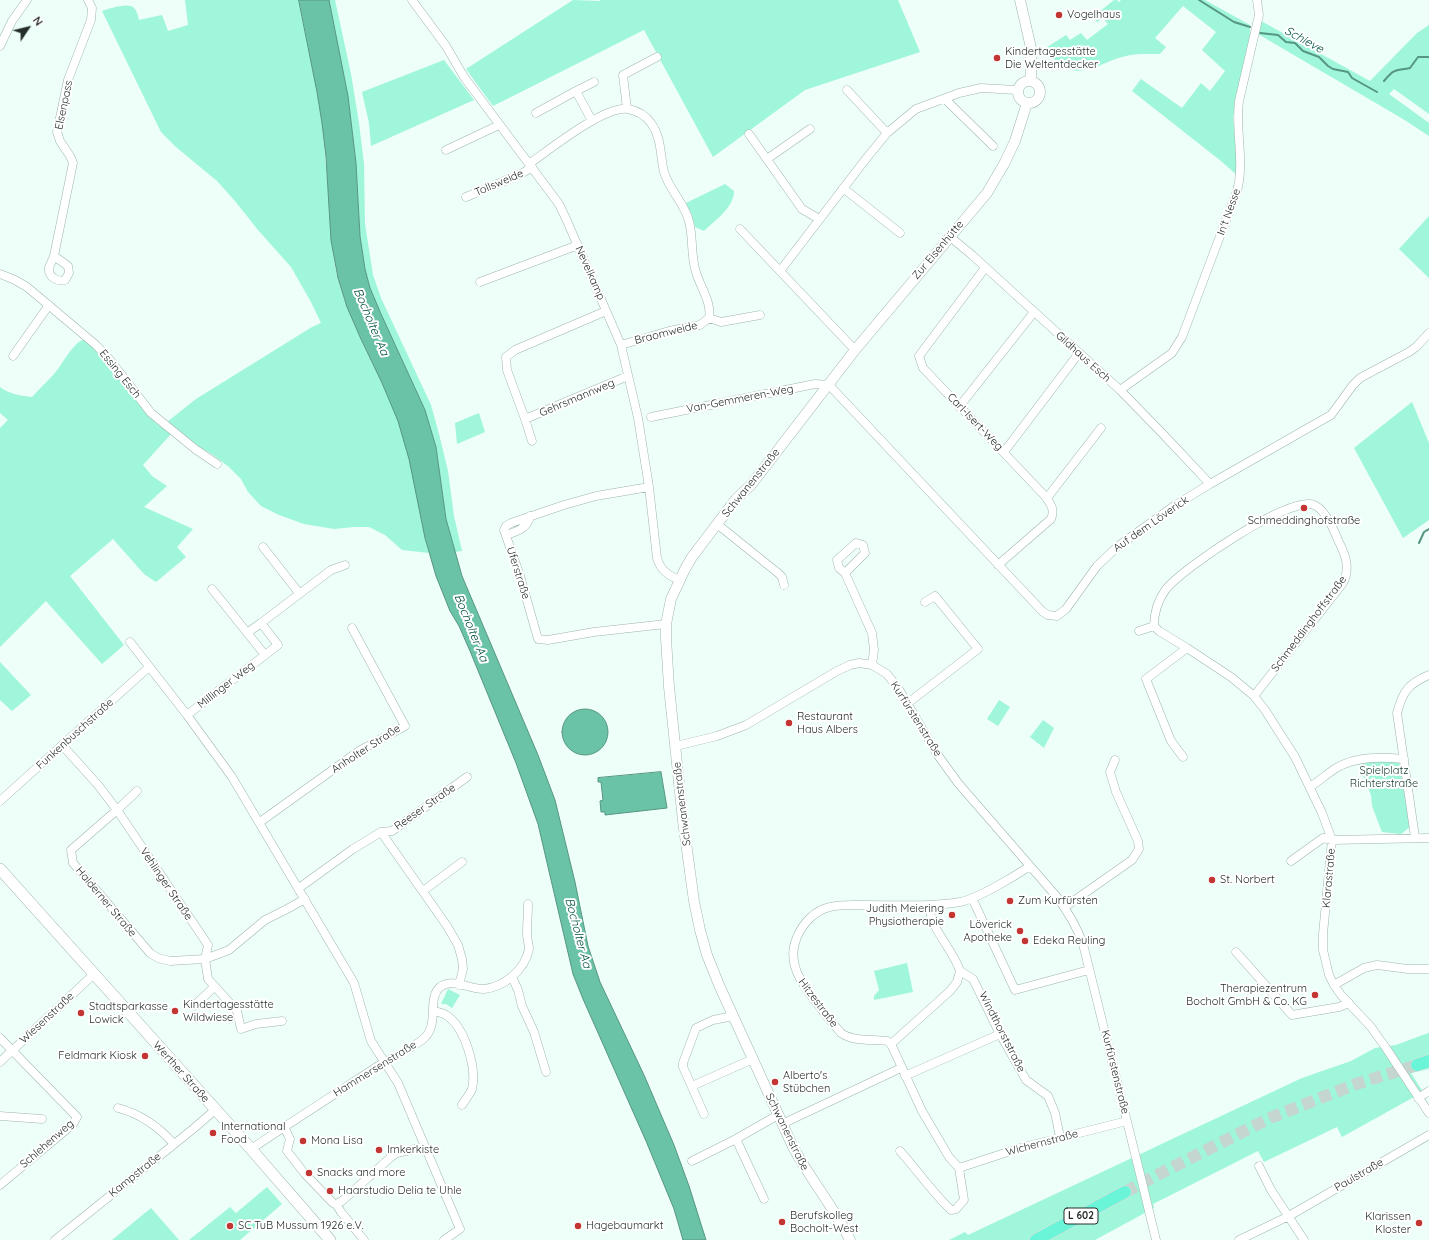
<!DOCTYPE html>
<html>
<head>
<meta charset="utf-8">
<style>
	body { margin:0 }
	#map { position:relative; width:1429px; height:1240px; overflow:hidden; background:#edfff8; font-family:Quicksand,sans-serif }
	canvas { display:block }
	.north { position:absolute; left:8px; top:8px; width:40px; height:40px; -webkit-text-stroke:3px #fff; paint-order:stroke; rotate:55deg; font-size:11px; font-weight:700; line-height:16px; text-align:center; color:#262e2b }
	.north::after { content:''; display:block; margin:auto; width:14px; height:18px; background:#262e2b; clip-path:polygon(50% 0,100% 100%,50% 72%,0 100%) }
</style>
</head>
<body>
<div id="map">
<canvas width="1429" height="1240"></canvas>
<div class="north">N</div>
</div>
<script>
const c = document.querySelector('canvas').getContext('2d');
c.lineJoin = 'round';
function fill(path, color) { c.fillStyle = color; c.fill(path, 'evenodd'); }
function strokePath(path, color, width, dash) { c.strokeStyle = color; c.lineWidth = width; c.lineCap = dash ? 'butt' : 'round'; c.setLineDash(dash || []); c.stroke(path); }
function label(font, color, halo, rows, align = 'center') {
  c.font = font + ' Quicksand,sans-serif'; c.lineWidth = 4; c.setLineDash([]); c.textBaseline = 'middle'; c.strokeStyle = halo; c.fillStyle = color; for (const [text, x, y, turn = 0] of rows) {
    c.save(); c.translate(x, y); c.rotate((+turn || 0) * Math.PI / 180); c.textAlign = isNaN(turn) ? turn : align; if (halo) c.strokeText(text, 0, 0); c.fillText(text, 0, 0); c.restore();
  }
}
const green = new Path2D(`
	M185 0H299L317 92 322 123 335 266C346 321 378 368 398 420 414 462 417 509 429 553L402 550 385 535 369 527H354L334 529 304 524 279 515 261 506 248 492 241 479 229 467 213 455 196 445 167 422 196 399 312 327 321 323 311 302 291 267 258 230 235 201 217 181 176 147 161 132 102 11C109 9 128 2 134 8 137 11 138 16 139 20L162 15 168 31 188 25Z
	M329 0H335L351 74 359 123 364 164 365 224 373 275 381 298 431 405 439 434 448 471 454 516 462 551 455 552 446 519 436 447 425 410 381 314 370 288 365 269 360 236 356 163 348 96Z
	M573 0 600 1V0H898L920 52 805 90 713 157 644 30 493 106 466 69Z
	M1114 0H1117L1119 2 1121 0H1205L1250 25V39L1233 117 1238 176 1221 161 1132 91 1141 79 1182 108 1201 83 1210 91 1225 71 1202 50 1216 32 1183 6 1155 38 1166 47 1160 54C1147 54 1134 53 1122 57 1106 61 1088 74 1071 70L1041 51 1066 35 1070 40 1081 33 1087 40 1108 24 1103 18 1097 22 1093 17Z
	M1261 21 1370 81 1417 33 1429 25V114L1394 89 1389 94 1429 123V136L1403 119 1258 34Z
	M444 60 474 100 371 146 369 123 362 92Z
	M725 184 734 191C734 208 715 220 704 231L695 227 692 215 686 203Z
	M1429 216V278L1399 249Z
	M85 339 103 354 146 412 156 423 171 434 143 465 152 476 167 486 144 507 193 529 177 547 186 557 156 582 144 574 113 539 70 576 124 645 102 664 46 601 0 647V428L8 420 0 413V387C9 394 21 396 32 397 39 389 47 382 54 374 63 364 72 343 85 339Z
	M1412 402 1429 443V520L1403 538 1354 448Z
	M479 413 485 432 457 444 455 423Z
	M0 662 31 695 12 711 0 700Z
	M999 700 1010 707 998 726 987 719Z
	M1043 720 1054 728 1044 748 1030 737Z
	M1380 759 1399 761 1410 827 1401 834 1382 832 1372 806 1371 795 1358 763Z
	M907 963 913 992 874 1000V996L879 990 874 971Z
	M448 989 460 995 452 1008 446 1004H441Z
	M1429 1033V1069L1411 1073 1423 1092 1342 1137 1337 1127 1264 1162 1258 1151 1153 1204 1154 1208 1095 1240H949L965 1232 968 1235 1302 1078 1351 1061 1375 1048 1396 1045 1420 1036Z
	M267 1187 282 1204 240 1240H189L230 1207 236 1213Z
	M151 1208 179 1240H112Z`);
const water = new Path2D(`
	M299 0H329L348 96 356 163 360 236 365 269 370 288 381 314 425 410 436 447 446 519 462 576 538 755 555 800 575 882 588 946 600 982 644 1075 674 1145 689 1186 706 1240H683L674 1209 646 1141 583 999 573 974 538 824 516 763 470 651 459 626 450 611 436 576 425 538 409 459 398 421 382 383 360 337 347 307 338 278 331 240 326 157 322 123 317 92Z
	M562 732a23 23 0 1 1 46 0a23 23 0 1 1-46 0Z
	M661 772 667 808 605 815V812H601L600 801 603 800 601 782H598V778Z`);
const stream = new Path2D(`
	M1199 0 1234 22 1250 27
	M1260 33 1278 35 1286 42 1295 43 1303 51 1319 57 1328 66 1333 69 1348 72 1352 78 1377 92
	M1384 81C1395 68 1395 71 1410 68L1418 57H1429
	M1419 543 1424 532 1429 529`);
const primaryTunnel = new Path2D(`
	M1125 1192 1167 1170 1270 1118 1356 1084 1417 1065`);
const minor = new Path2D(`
	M412 0 446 46 464 77 547 188 559 204 567 221 621 345 638 418 649 487 657 558C661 571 668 575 679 580
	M0 46 12 21 27 0
	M847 90 887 133
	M945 99 993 146
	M627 109 623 75 657 57
	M536 113 576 91
	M592 121 576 91 594 82
	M749 134 802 209 819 219
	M446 150 499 125
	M767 159 810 129
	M529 164C549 150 605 105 628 109 638 111 646 116 651 123 662 138 660 156 664 172 669 189 683 202 688 218 694 235 690 254 696 272 700 287 712 302 709 318L700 325 669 331 621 345
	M843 188 900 233
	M466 197 521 174 532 167
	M740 229 855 350
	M949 236 972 255 1120 390 1161 432 1210 484
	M54 256 68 266 69 273 65 280C57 282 48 277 49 268 50 264 53 259 54 256L73 163 70 156 60 141 57 132 68 80 91 20 92 8 88 0
	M985 268 919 356 923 368 1045 496C1051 504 1055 510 1051 519L998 565
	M780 271 865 160 887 133 916 109 959 93 981 88 1017 90
	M0 274 15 280 27 287 96 345 110 360 151 413 195 449 217 464
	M480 282 578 245
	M606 311 515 350 506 357 507 370 525 419 628 376
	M709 318 721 322 760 315
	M13 356 49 305
	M1120 390 1172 353 1182 337 1237 191C1245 161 1235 131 1239 101L1259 15 1257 0
	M959 407 1034 312
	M651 417 815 384 829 385 1043 612 1048 615 1057 616 1066 609 1097 566 1117 547 1174 506 1210 484 1331 415 1353 385 1360 378 1409 352 1416 347 1429 333
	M525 419 532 441
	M1004 452 1079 353
	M649 487 596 496 564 505 511 523 506 526 504 530 520 576 538 639 548 640 594 632 666 624
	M1047 498 1101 428
	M717 524 778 573 782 577 784 585
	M506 535C516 532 528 528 530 516
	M263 547 299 593
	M845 573 839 568 837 560 856 543 863 545 865 553 845 573 872 633 874 650 872 665
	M212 589 265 655
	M1154 626 1159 631 1187 648 1231 677 1254 696 1265 710 1295 757 1322 813 1332 840 1323 934V950L1329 975 1334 985 1341 995 1371 1027 1386 1048 1429 1113
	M1154 626C1154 613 1158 600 1166 589 1183 568 1290 495 1314 505 1325 509 1334 530 1338 540 1345 554 1351 568 1343 583L1254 696
	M1139 631 1154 626
	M247 633 261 623
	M130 642 187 715 232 777 347 971 354 983 371 1041 398 1083 460 1229 444 1240
	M908 703 978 649 935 596 925 602
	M187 715 278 645 261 623 331 570 345 565
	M62 745 98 785 117 810 208 945 205 959 208 979 237 1011 241 1029 256 1024 282 1021
	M676 746 717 736 746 725 837 671 850 665 859 663 872 665 887 674 900 691 937 754 958 783 1057 897C1068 912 1077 927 1083 944L1142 1182 1156 1240
	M1183 757 1171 741 1146 679 1187 648
	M1310 787C1319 781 1327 774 1336 768 1357 756 1381 757 1404 759
	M137 791 117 810 71 850 73 863 150 953 158 958 170 961 205 959 229 950 265 920 287 909 305 899
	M0 801 149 667
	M260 822 359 751 405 726 352 628
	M381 832 392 831 467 777
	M1415 837 1397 713C1403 691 1408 684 1429 675
	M1291 861 1323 838 1332 840 1429 838
	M299 888 353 849 381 832 447 926 458 945 462 959 463 969 459 985
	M423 891 462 862
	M972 898 1015 990 1089 970
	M929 905C931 931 952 947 960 971L973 979 1000 1034 1026 1080 1048 1096 1055 1113 1060 1137
	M1065 907 1132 860 1139 849 1138 841 1116 792 1110 772 1115 760
	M1236 952 1292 1015 1339 1007 1349 1003
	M512 977 518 990 522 1006 534 1032 546 1072
	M1334 985 1364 968 1377 965 1408 969H1429
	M195 1005 214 987
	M434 1011C437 1012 443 1013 446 1015 465 1027 477 1068 472 1089 470 1094 465 1100 462 1105
	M0 1038 77 1117 73 1124 0 1185
	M891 1044 950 991 957 982 960 971
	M0 1062 94 974
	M905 1076 1000 1034
	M692 1086 753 1059
	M1418 1098 1429 1091
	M118 1108C141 1114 159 1127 174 1144
	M704 1114 683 1067V1063L696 1028 713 1020 733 1016
	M0 1116 42 1119
	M782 1124 901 1068
	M284 1127 290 1139 287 1151 305 1174 333 1203 336 1204 342 1201 391 1157 397 1153 424 1147
	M736 1139 764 1199
	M251 1149C293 1121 335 1094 378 1066 392 1058 410 1049 422 1040 441 1026 426 999 440 987 453 977 470 990 484 989 504 987 525 970 529 949 529 944 527 939 527 934 527 924 528 914 528 904
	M900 1151C917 1170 932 1192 951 1210L956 1209 964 1200 959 1168
	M692 1161 736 1139 778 1115
	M1259 1166 1271 1190 1304 1240
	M959 1168 949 1157 922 1111 891 1044 887 1041C871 1039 854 1042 841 1033 832 1023 824 1013 816 1002 801 983 786 962 797 937 803 923 815 910 830 907 841 904 854 905 866 905 897 905 929 907 960 902 977 899 1015 876 1030 866
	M959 1168 1020 1148 1127 1121
	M336 1204 341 1212 364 1240
	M55 1240 193 1129 215 1110
	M1239 1240 1289 1216 1429 1135`);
const tertiary = new Path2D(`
	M1020 0 1031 48V81
	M1018 92a11 11 0 1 1 22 0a11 11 0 1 1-22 0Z
	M850 1240C834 1207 810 1179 793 1147L719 985 707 955 700 930 694 901 683 821 669 687 666 638V624L671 599 685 569 692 557 736 499 751 485 855 350 987 193 1004 164 1015 141 1027 103`);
const secondary = new Path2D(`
	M0 869 251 1149 330 1240`);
const primary = new Path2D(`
	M1417 1065 1429 1061
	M1036 1240 1125 1192`);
const markers = [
	[1059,15,4,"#c33532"],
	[997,58,4,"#c33532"],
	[1304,508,4,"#c33532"],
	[789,723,4,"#c33532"],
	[1212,880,4,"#c33532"],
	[1010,901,4,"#c33532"],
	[952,915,4,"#c33532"],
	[1020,931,4,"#c33532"],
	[1025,941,4,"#c33532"],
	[1315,995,4,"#c33532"],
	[175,1011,4,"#c33532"],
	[81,1013,4,"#c33532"],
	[145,1056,4,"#c33532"],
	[775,1082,4,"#c33532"],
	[213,1133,4,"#c33532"],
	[303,1141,4,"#c33532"],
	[379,1150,4,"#c33532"],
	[309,1173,4,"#c33532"],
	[330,1191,4,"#c33532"],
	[782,1222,4,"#c33532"],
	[1419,1223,4,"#c33532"],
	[230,1226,4,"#c33532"],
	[578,1226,4,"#c33532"]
];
const shields = [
	[1081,1216,34]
];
const shieldNames = [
	["L 602",1081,1216]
];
const poiNames = [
	["Vogelhaus",1067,15],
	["Kindertagesstätte",1005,52],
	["Die Weltentdecker",1005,65],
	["Schmeddinghofstraße",1304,521,"center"],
	["Restaurant",797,717],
	["Haus Albers",797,730],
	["St. Norbert",1220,880],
	["Zum Kurfürsten",1018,901],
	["Judith Meiering",944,909,"right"],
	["Physiotherapie",944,922,"right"],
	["Löverick",1012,925,"right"],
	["Apotheke",1012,938,"right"],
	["Edeka Reuling",1033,941],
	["Therapiezentrum",1307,989,"right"],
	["Bocholt GmbH & Co. KG",1307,1002,"right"],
	["Kindertagesstätte",183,1005],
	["Wildwiese",183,1018],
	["Stadtsparkasse",89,1007],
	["Lowick",89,1020],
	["Feldmark Kiosk",137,1056,"right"],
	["Alberto's",783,1076],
	["Stübchen",783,1089],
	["International",221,1127],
	["Food",221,1140],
	["Mona Lisa",311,1141],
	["Imkerkiste",387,1150],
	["Snacks and more",317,1173],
	["Haarstudio Delia te Uhle",338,1191],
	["Berufskolleg",790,1216],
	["Bocholt-West",790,1229],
	["Klarissen",1411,1217,"right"],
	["Kloster",1411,1230,"right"],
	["SC TuB Mussum 1926 e.V.",238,1226],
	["Hagebaumarkt",586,1226]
];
const streetNames = [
	["Elsenpass",64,105,-78],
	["Tollsweide",499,183,-23],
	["In't Nesse",1229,212,-70],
	["Zur Eisenhütte",938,250,-50],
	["Nevelkamp",590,273,66],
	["Braomweide",666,333,-14],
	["Gildhaus Esch",1083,357,42],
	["Essing Esch",120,374,51],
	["Gehrsmannweg",577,398,-23],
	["Van-Gemmeren-Weg",740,399,-11],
	["Carl-Isert-Weg",975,422,46],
	["Schwanenstraße",751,483,-51],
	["Auf dem Löverick",1151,524,-35],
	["Uferstraße",518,573,72],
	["Schmeddinghoffstraße",1309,624,-53],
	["Millinger Weg",226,685,-38],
	["Kurfürstenstraße",916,719,58],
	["Funkenbuschstraße",75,734,-42],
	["Anholter Straße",366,749,-33],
	["Schwanenstraße",682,804,-97],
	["Reeser Straße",425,807,-35],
	["Klarastraße",1329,878,-85],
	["Vehlinger Straße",166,884,56],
	["Halderner Straße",106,902,50],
	["Hitzestraße",818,1003,53],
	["Wiesenstraße",47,1018,-43],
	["Windthorststraße",1002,1032,63],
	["Hammersenstraße",375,1069,-32],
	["Werther Straße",181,1072,48],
	["Kurfürstenstraße",1115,1072,76],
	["Schwanenstraße",787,1132,64],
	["Wichernstraße",1042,1143,-15],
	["Schlehenweg",47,1144,-41],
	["Kampstraße",135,1175,-39],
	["Paulstraße",1359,1175,-30]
];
const parkNames = [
	["Spielplatz",1384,771],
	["Richterstraße",1384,784]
];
const waterNames = [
	["Schieve",1304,40,29],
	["Bocholter Aa",371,322,67],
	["Bocholter Aa",471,628,68],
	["Bocholter Aa",578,933,75]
];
fill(green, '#9ff6da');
fill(water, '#6ac2a7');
strokePath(water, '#569682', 1);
strokePath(stream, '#569682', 2);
strokePath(primaryTunnel, '#c5d5cf', 12, [12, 6]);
strokePath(minor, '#9fb4ad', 9);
strokePath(tertiary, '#9fb4ad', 11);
strokePath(secondary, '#9fb4ad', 12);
strokePath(primary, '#dcdedd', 13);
strokePath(minor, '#fff', 8);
strokePath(tertiary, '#fff', 10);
strokePath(secondary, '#fff', 11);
strokePath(primary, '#6af4d8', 12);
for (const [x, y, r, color] of markers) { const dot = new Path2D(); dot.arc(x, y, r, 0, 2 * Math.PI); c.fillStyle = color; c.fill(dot); strokePath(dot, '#fff', 1.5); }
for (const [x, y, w] of shields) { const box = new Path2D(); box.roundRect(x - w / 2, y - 8, w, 16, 3); c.fillStyle = '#fff'; c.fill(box); strokePath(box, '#262e2b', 1); }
label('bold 10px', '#262e2b', null, shieldNames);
label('11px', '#262e2b', '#fff', poiNames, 'left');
label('11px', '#262e2b', '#fff', streetNames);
label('11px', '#133c30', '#fff', parkNames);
label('italic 12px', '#01503f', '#fff', waterNames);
</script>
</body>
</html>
